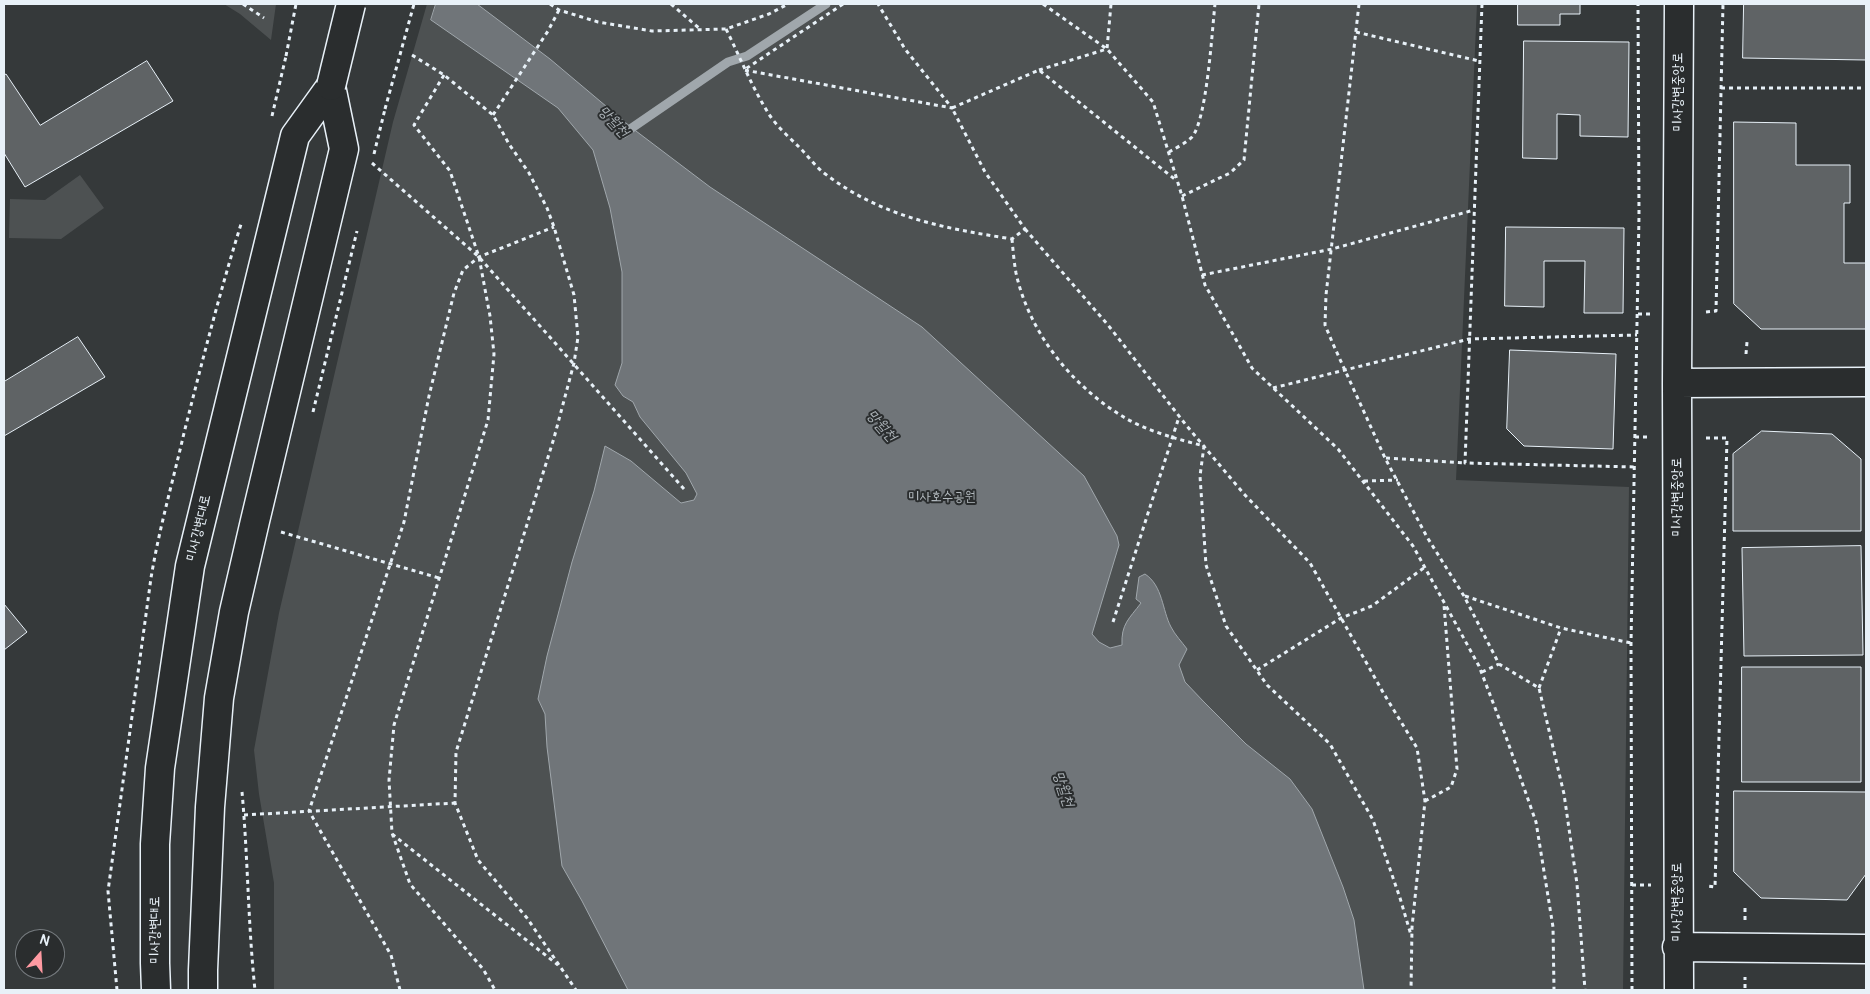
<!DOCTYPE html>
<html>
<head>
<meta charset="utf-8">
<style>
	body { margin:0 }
	#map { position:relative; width:1870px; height:994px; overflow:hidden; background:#35393a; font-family:Pangolin,sans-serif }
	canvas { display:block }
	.frame { position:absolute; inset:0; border:5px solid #e8f1f8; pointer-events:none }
	.north { position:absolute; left:15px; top:929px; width:50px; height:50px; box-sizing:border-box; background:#2a2d2e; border:1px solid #767b7f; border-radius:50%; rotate:19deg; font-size:14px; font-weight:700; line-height:20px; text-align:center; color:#e8f1f8 }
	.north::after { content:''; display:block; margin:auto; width:18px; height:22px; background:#ff9aa2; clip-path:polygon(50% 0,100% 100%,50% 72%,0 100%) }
</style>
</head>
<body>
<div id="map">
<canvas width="1870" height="994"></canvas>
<div class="frame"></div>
<div class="north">N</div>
</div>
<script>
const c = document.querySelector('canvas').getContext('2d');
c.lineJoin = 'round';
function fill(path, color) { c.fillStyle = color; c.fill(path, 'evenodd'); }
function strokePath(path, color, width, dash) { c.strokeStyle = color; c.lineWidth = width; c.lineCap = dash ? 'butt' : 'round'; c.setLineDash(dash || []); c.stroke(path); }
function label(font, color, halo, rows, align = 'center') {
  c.font = font + ' Pangolin,"Poor Story",sans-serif'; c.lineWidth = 4; c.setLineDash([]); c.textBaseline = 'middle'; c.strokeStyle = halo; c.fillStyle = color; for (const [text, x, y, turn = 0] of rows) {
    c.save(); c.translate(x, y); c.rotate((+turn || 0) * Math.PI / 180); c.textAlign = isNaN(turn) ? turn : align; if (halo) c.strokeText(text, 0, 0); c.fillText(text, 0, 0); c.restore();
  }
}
const green = new Path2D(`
	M224 4H276L271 40 240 14Z
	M427 4H1477L1456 480 1629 487 1623 990H274V883L259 794 254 750 279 613 393 122Z
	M80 175 104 208 61 239 9 238 10 199 45 200Z`);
const water = new Path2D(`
	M436 4H477L550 59 632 128 710 187 922 327 1084 476 1117 536 1119 545 1092 634 1099 642 1110 648 1122 645C1121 624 1129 619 1141 603L1136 599 1139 577 1145 574C1163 586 1162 610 1171 627 1175 635 1182 642 1187 649L1179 665 1185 682 1204 702 1246 744 1290 779 1312 809 1343 887 1354 920 1364 990H628L582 901 562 866 547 747 545 714 538 699 547 656 572 562 594 491 605 446 631 461 681 503 694 500 697 494 686 473 640 417 633 402 623 396 615 385 622 363V272L610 208 593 150 558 108 431 20Z`);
const stream = new Path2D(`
	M623 134 728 62 747 56 826 4`);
const building = new Path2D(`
	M1518 4H1580V14H1560V25H1518Z
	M1744 4H1866V60L1743 58Z
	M1524 41 1629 42 1628 137 1580 136V115L1557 114V159L1523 158Z
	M147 61 173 101 25 187 4 153V75L6 74 40 125Z
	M1734 122 1796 123V165H1850V203H1844V263H1866V329H1761L1734 304Z
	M1506 227 1624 228 1623 313H1584L1585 261H1544V307L1505 306Z
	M78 337 105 377 4 436V382Z
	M1510 350 1616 354 1613 449 1524 446 1507 429Z
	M1762 431 1832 434 1861 459V531H1733V454Z
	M1861 546 1863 655 1744 656 1742 548Z
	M4 604 27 632 4 650Z
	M1742 667H1861V782H1742Z
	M1734 791 1866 792V874L1847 900 1761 898 1734 872Z`);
const path = new Path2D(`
	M243 4 264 18
	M550 4 559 10 598 22 652 31 726 29 769 14 788 4
	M671 4 700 29
	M843 4 744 70 952 108 905 49 878 4
	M1043 4 1107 49 1153 102 1182 196 1205 285 1252 368 1338 449 1413 546 1479 666 1505 734 1536 822 1553 927 1554 990
	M1359 4 1326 295 1325 325 1333 344 1385 458 1427 537 1464 596 1499 664 1539 688 1564 794 1577 884 1585 990
	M1482 4 1465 463 1635 467
	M726 29C740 57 751 85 767 111 775 125 789 137 800 148 808 156 815 166 824 173 881 217 943 228 1012 239L1025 229 985 172 952 108 1039 70 1177 181
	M1356 32 1479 61
	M412 55 444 75 493 115 509 144 529 173 547 208 554 227 574 295 578 337 574 363 554 438 456 752 455 803 478 860 527 918 576 990
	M1039 70 1107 49 1111 4
	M444 75 414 125 450 171 479 257 490 316 494 354 488 420 394 725 389 780 392 833 410 884 483 969 495 990
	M1721 88H1866
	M493 115 548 31 559 10
	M272 116 286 56
	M1169 152C1176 148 1186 143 1192 137 1207 119 1212 31 1215 4
	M374 154 385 109
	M372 163 479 257 684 489
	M1182 196 1230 173 1244 160 1259 4
	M1025 229 1108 325 1186 425 1244 494 1310 563 1384 694 1417 748 1425 801 1412 927 1411 990
	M1012 239C1013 250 1014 262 1016 273 1029 332 1071 385 1122 416 1146 431 1177 439 1204 446L1200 476 1206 565 1226 626 1267 685 1330 744 1373 820 1400 898 1411 935
	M1202 275 1332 249 1474 210
	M1706 312 1716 311 1723 4
	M1638 314H1650
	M1746 354 1747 342
	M1273 388 1469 339 1637 335
	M313 412 357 231
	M1635 437H1650
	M1706 438H1727L1715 887 1707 886
	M1386 458 1465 463
	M1364 481 1398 480
	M281 532 439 578
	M1465 596 1561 628 1631 643
	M1113 622 1179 417
	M1257 670 1341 618 1372 606 1425 567
	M1482 672 1499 664
	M1539 688 1561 628
	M242 792C248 858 248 925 255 990
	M1425 801 1451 787 1457 769 1444 605
	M244 815 455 803
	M392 834 558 965
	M1632 885H1651
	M1745 908V920
	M1745 988V977
	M117 990 108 891 151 578C159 529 173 481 184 433 202 362 220 291 242 221
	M400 990 391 955 309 811 404 522 429 396 454 293 463 270 479 257 554 227
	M1632 990 1631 643 1639 216 1638 4`);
const minor = new Path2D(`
	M1679 4 1677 383 1679 990
	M1677 383 1866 382
	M1677 947 1866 949`);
const major = new Path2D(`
	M156 990 155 963V844L160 768 190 566 295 136 331 86
	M203 990V970L210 807 219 698 234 612 255 521 344 149 331 86`);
const pathBridge = new Path2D(`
	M286 56 296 4
	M385 109 414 4`);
const majorBridge = new Path2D(`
	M331 86 351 4`);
const streetNames = [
	["미사강변중앙로",1678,92,-90],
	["미사강변중앙로",1677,497,-90],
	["미사강변대로",199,528,-77],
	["미사강변중앙로",1677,902,-90],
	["미사강변대로",155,930,-90]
];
const parkNames = [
	["미사호수공원",942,497]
];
const waterNames = [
	["망월천",613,122,47],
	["망월천",881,426,49],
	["망월천",1063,789,72]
];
fill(green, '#4d5152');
fill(water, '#707579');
strokePath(water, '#a0a7ac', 1);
strokePath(stream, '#a0a7ac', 9);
fill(building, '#5f6365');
strokePath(building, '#e8f1f8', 1);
strokePath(minor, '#e8f1f8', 31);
strokePath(major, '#e8f1f8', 31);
strokePath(path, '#e8f1f8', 3, [4, 4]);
strokePath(minor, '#2a2d2e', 28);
strokePath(major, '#2a2d2e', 28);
strokePath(majorBridge, '#e8f1f8', 31, []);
strokePath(pathBridge, '#e8f1f8', 3, [4, 4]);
strokePath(majorBridge, '#2a2d2e', 28);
label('14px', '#e8f1f8', '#2a2d2e', streetNames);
label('14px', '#b2b9be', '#2a2d2e', parkNames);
label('italic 15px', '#acb3b8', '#2a2d2e', waterNames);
</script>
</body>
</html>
